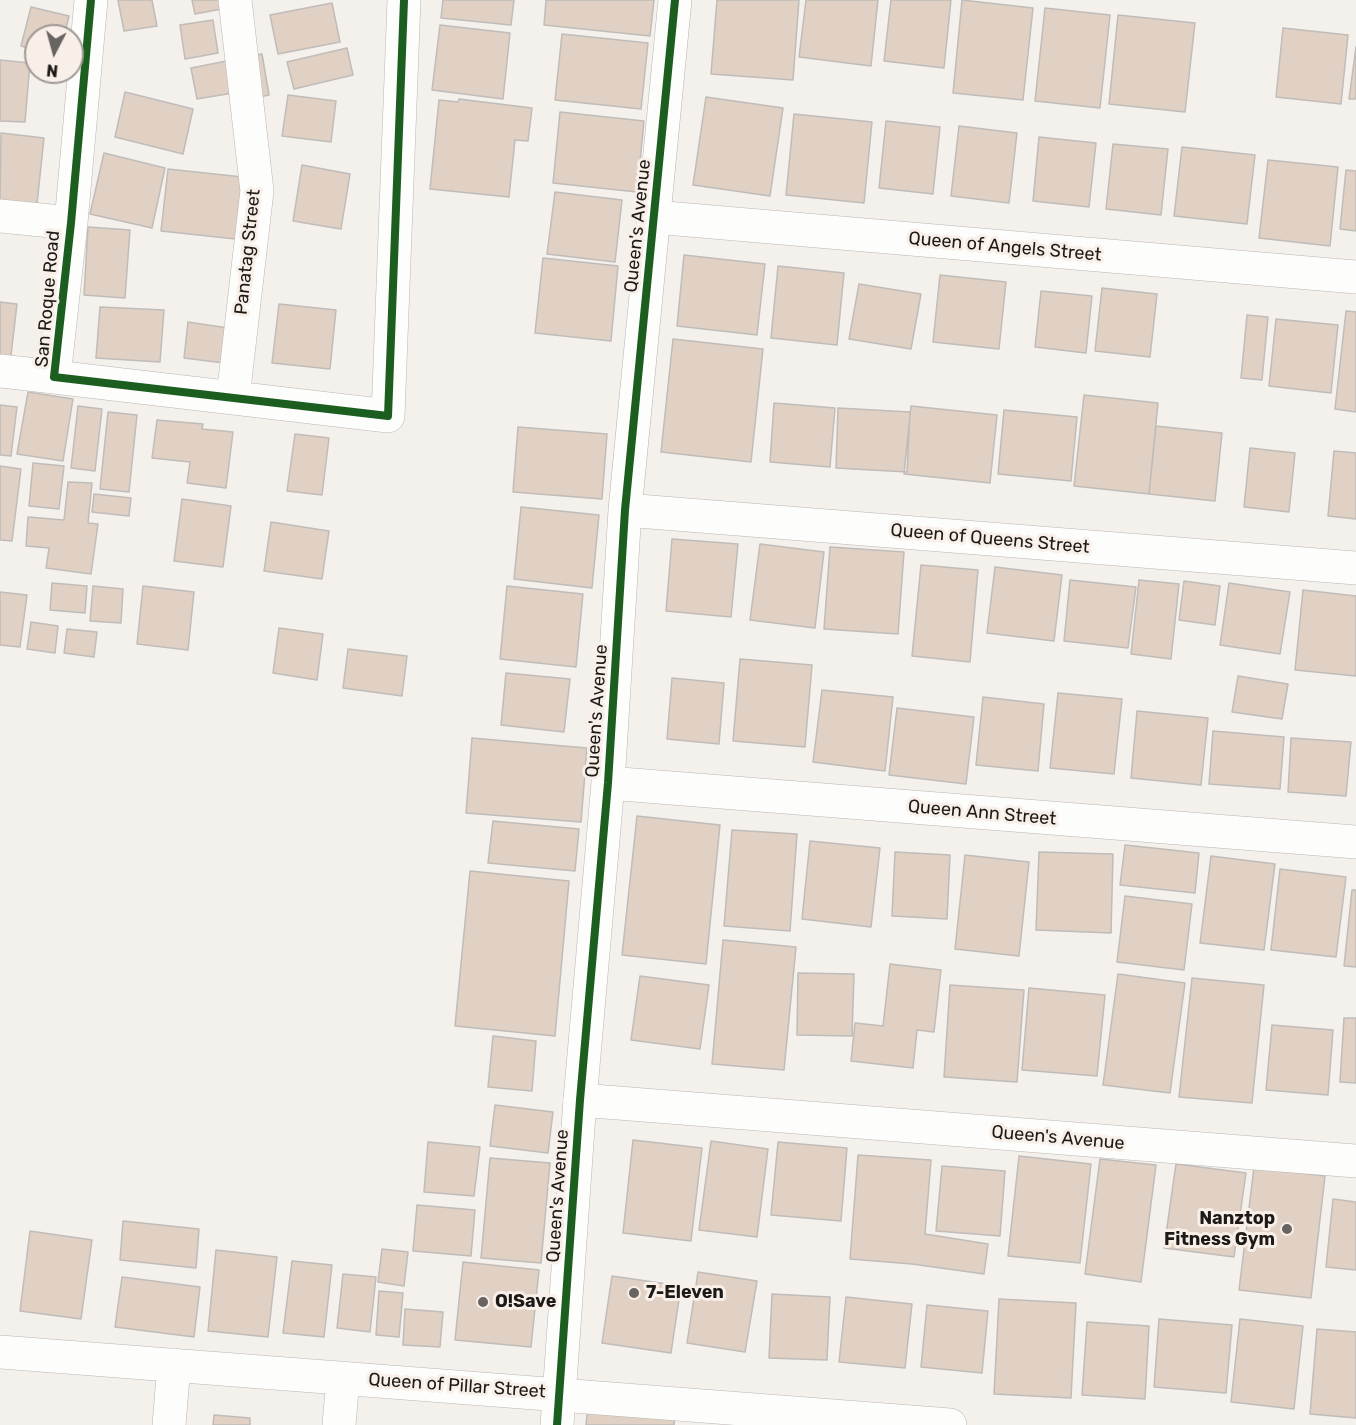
<!DOCTYPE html>
<html>
<head>
<meta charset="utf-8">
<style>
	body { margin:0 }
	#map { position:relative; width:1356px; height:1425px; overflow:hidden; background:#f4f0ec; font-family:Rubik,sans-serif }
	canvas { display:block }
	.north { position:absolute; left:24px; top:24px; width:60px; height:60px; box-sizing:border-box; background:#f8efe9; border:2px solid #a09995; border-radius:50%; rotate:186deg; font-size:16px; font-weight:700; line-height:24px; text-align:center; color:#1c1917 }
	.north::after { content:''; display:block; margin:auto; width:21px; height:27px; background:#686462; clip-path:polygon(50% 0,100% 100%,50% 72%,0 100%) }
</style>
</head>
<body>
<div id="map">
<canvas width="1356" height="1425"></canvas>
<div class="north">N</div>
</div>
<script>
const c = document.querySelector('canvas').getContext('2d');
c.lineJoin = 'round';
function fill(path, color) { c.fillStyle = color; c.fill(path, 'evenodd'); }
function strokePath(path, color, width, dash) { c.strokeStyle = color; c.lineWidth = width; c.lineCap = dash ? 'butt' : 'round'; c.setLineDash(dash || []); c.stroke(path); }
function label(font, color, halo, rows, align = 'center') {
  c.font = font + ' Rubik,sans-serif'; c.lineWidth = 6; c.setLineDash([]); c.textBaseline = 'middle'; c.strokeStyle = halo; c.fillStyle = color; for (const [text, x, y, turn = 0] of rows) {
    c.save(); c.translate(x, y); c.rotate((+turn || 0) * Math.PI / 180); c.textAlign = isNaN(turn) ? turn : align; if (halo) c.strokeText(text, 0, 0); c.fillText(text, 0, 0); c.restore();
  }
}
const building = new Path2D(`
	M118 0H152L157 26 124 31Z
	M192 0H242L243 5 195 14Z
	M443 0H514L511 25 441 18Z
	M546 0H654L650 36 544 25Z
	M717 0H799L793 80 711 74Z
	M806 0H878L871 66 799 57Z
	M891 0H951L944 68 884 61Z
	M962 0 1033 8 1023 100 953 93Z
	M332 3 340 42 278 54 270 15Z
	M31 7 69 16 64 36H36V50L21 46Z
	M1045 8 1110 15 1100 108 1035 101Z
	M1118 15 1195 23 1185 112 1109 104Z
	M213 20 218 53 185 59 180 25Z
	M440 25 510 33 503 99 432 90Z
	M1283 28 1348 35 1341 104 1276 97Z
	M562 34 648 43 641 109 555 100Z
	M1356 47V99H1349Z
	M347 48 353 75 294 89 287 62Z
	M262 54 269 95 235 102 233 93 197 99 191 68Z
	M0 60 30 63 25 122 0 121Z
	M125 92 193 109 183 154 115 137Z
	M288 95 336 101 331 142 282 136Z
	M706 97 783 108 770 196 693 185Z
	M459 99 532 108 528 141 515 140 509 197 430 189 439 100 458 102Z
	M560 112 644 121 637 192 553 183Z
	M794 114 872 122 864 203 786 195Z
	M886 121 940 127 933 194 879 188Z
	M959 126 1017 133 1009 203 951 196Z
	M1 133 44 138 37 204 0 200Z
	M1039 137 1096 143 1089 207 1033 201Z
	M1113 144 1168 149 1161 215 1106 209Z
	M1182 147 1255 155 1247 224 1174 216Z
	M104 153 165 168 152 228 90 214Z
	M1268 160 1338 167 1330 246 1259 238Z
	M302 165 350 174 341 229 293 221Z
	M168 169 252 178 245 240 161 231Z
	M1346 170 1356 171V231L1340 229Z
	M555 192 622 200 615 262 547 254Z
	M88 227 130 230 125 298 84 295Z
	M684 255 765 264 757 335 677 326Z
	M543 258 618 266 611 341 535 333Z
	M778 266 844 273 837 345 771 338Z
	M940 275 1006 282 999 349 933 342Z
	M859 284 921 294 911 349 849 339Z
	M1102 288 1157 294 1150 357 1095 351Z
	M1041 291 1092 296 1086 353 1035 347Z
	M0 302 17 304 10 364 0 363Z
	M279 304 336 310 330 369 272 363Z
	M100 307 164 310 160 362 96 358Z
	M1346 311 1356 312V412L1335 409Z
	M1247 315 1268 317 1262 380 1241 378Z
	M1276 319 1338 325 1331 393 1269 386Z
	M188 322 228 328 224 363 184 358Z
	M673 339 763 349 751 462 661 452Z
	M28 392 73 399 63 461 17 454Z
	M1084 395 1158 403 1149 494 1074 486Z
	M774 403 835 408 830 467 770 462Z
	M0 405 17 407 11 456 0 455Z
	M78 406 102 409 95 471 71 468Z
	M911 406 997 415 990 483 904 474Z
	M838 408 910 412 907 472 836 468Z
	M1004 410 1077 417 1071 481 998 474Z
	M108 412 137 415 129 492 100 489Z
	M157 420 203 424 202 429 233 432 226 488 187 483 190 462 152 458Z
	M1156 426 1222 433 1215 501 1149 494Z
	M518 427 607 434 602 499 513 492Z
	M295 434 329 438 322 495 287 491Z
	M1250 448 1295 453 1289 512 1244 507Z
	M1334 451 1356 453V519L1328 516Z
	M33 463 64 466 59 509 29 506Z
	M0 466 21 469 12 541 0 540Z
	M68 482 92 483 88 523 98 524 91 574 46 568 49 548 26 546 28 517 64 520Z
	M94 494 131 498 129 516 92 512Z
	M182 499 231 506 223 567 174 561Z
	M521 507 599 515 592 588 514 579Z
	M271 522 329 531 322 579 264 571Z
	M672 539 738 544 731 617 666 611Z
	M760 544 824 552 815 628 750 620Z
	M830 547 904 552 898 634 824 629Z
	M921 565 978 570 970 662 912 656Z
	M995 567 1062 575 1054 641 987 633Z
	M1070 580 1136 587 1128 648 1064 641Z
	M1139 580 1179 584 1171 659 1131 654Z
	M1184 581 1220 586 1215 625 1179 620Z
	M52 583 87 586 85 613 50 610Z
	M1229 583 1290 592 1280 654 1220 645Z
	M93 586 123 589 121 623 90 621Z
	M143 586 194 592 188 650 137 644Z
	M507 586 583 594 576 667 500 659Z
	M1303 590 1356 596V676L1295 670Z
	M0 592 27 595 20 647 0 645Z
	M31 622 58 626 55 653 27 649Z
	M279 628 323 634 317 680 273 673Z
	M67 629 97 632 94 657 64 653Z
	M348 649 407 656 402 696 343 688Z
	M740 659 812 665 805 747 733 741Z
	M506 673 570 679 564 732 501 725Z
	M1238 676 1288 684 1282 719 1232 712Z
	M672 678 724 683 719 744 667 739Z
	M822 690 893 697 885 771 813 762Z
	M1058 693 1122 699 1114 774 1050 768Z
	M983 697 1044 704 1038 771 976 765Z
	M897 708 974 717 966 784 889 775Z
	M1137 711 1208 718 1201 785 1131 778Z
	M1213 731 1284 737 1280 789 1209 784Z
	M472 738 587 748 581 822 466 813Z
	M1291 738 1351 742 1346 796 1288 792Z
	M637 816 720 825 706 964 622 955Z
	M493 821 579 829 575 871 488 863Z
	M732 830 797 834 790 931 724 926Z
	M810 841 880 848 871 927 802 919Z
	M1125 845 1199 853 1195 893 1120 885Z
	M895 852 950 855 947 919 892 916Z
	M1039 852 1113 854 1111 933 1036 930Z
	M965 855 1029 862 1019 956 955 949Z
	M1211 856 1275 864 1264 950 1200 943Z
	M1280 869 1346 877 1336 957 1271 950Z
	M470 871 569 881 555 1036 455 1026Z
	M1352 890H1356V967L1344 966Z
	M1125 896 1192 904 1184 970 1117 962Z
	M723 940 796 947 784 1070 712 1064Z
	M890 964 941 970 934 1032 917 1030 913 1068 851 1061 855 1023 883 1026Z
	M798 973 854 974 852 1036 797 1035Z
	M1118 974 1185 983 1170 1093 1103 1085Z
	M640 976 709 985 700 1049 631 1040Z
	M1192 978 1264 985 1252 1103 1179 1097Z
	M950 985 1024 990 1017 1082 944 1077Z
	M1029 988 1105 995 1097 1076 1022 1070Z
	M1344 1018H1356V1083L1340 1082Z
	M1272 1025 1333 1030 1328 1095 1266 1090Z
	M493 1036 536 1041 532 1091 488 1087Z
	M495 1105 553 1112 548 1153 490 1146Z
	M633 1140 702 1148 691 1241 623 1233Z
	M711 1141 768 1149 757 1237 699 1230Z
	M428 1142 480 1147 474 1196 424 1192Z
	M778 1142 847 1148 841 1221 771 1215Z
	M858 1155 931 1160 925 1234 988 1244 984 1274 912 1264 850 1259Z
	M1019 1156 1091 1164 1080 1263 1008 1256Z
	M490 1158 550 1163 541 1263 481 1258Z
	M1100 1159 1156 1165 1141 1282 1085 1274Z
	M1176 1164 1246 1173 1234 1257 1164 1248Z
	M942 1166 1005 1171 1000 1236 936 1231Z
	M1254 1167 1325 1176 1311 1298 1239 1290Z
	M1333 1199 1356 1202V1270L1326 1267Z
	M417 1205 475 1210 471 1256 413 1251Z
	M123 1221 199 1229 196 1268 120 1260Z
	M30 1231 92 1240 81 1319 20 1311Z
	M382 1249 408 1252 404 1286 378 1282Z
	M216 1250 277 1257 268 1337 208 1331Z
	M292 1261 332 1265 324 1337 283 1333Z
	M463 1262 539 1270 531 1347 455 1340Z
	M698 1272 757 1281 745 1352 687 1343Z
	M343 1274 376 1277 370 1332 337 1328Z
	M612 1276 681 1286 671 1353 602 1343Z
	M122 1277 200 1287 194 1337 115 1327Z
	M379 1291 403 1293 399 1337 376 1335Z
	M772 1294 830 1297 827 1360 769 1358Z
	M846 1297 912 1304 905 1368 839 1362Z
	M999 1299 1076 1303 1071 1398 994 1394Z
	M927 1305 988 1311 982 1373 921 1367Z
	M405 1309 443 1312 440 1347 403 1345Z
	M1159 1319 1232 1325 1226 1393 1154 1387Z
	M1240 1319 1303 1326 1294 1409 1231 1402Z
	M1087 1322 1149 1326 1145 1399 1082 1395Z
	M1317 1329 1356 1332V1418L1310 1414Z
	M588 1405 675 1415 674 1425H586Z
	M214 1415 250 1418V1425H213Z`);
const minor = new Path2D(`
	M91 0 71 223 54 377 388 416 404 0
	M0 216 71 223
	M654 217 1356 277
	M0 371 54 377
	M233 397 257 191 235 0
	M625 510 1356 568
	M608 783 1356 842
	M580 1100 608 783 625 510 675 0
	M0 1352 950 1425
	M169 1425 174 1365
	M339 1425 343 1378`);
const tertiary = new Path2D(`
	M557 1425 580 1100 1356 1161`);
const cycleway = new Path2D(`
	M91 0 71 223 54 377 388 416 404 0
	M557 1425 580 1100 608 783 625 510 675 0`);
const markers = [
	[1287,1229,6,"#686462"],
	[634,1293,6,"#686462"],
	[483,1302,6,"#686462"]
];
const streetNames = [
	["Queen's Avenue",638,226,-84],
	["Queen of Angels Street",1005,247,5],
	["Panatag Street",248,252,-84],
	["San Roque Road",48,299,-85],
	["Queen of Queens Street",990,539,5],
	["Queen's Avenue",597,711,-86],
	["Queen Ann Street",982,813,5],
	["Queen's Avenue",1058,1138,5],
	["Queen's Avenue",558,1196,-86],
	["Queen of Pillar Street",457,1386,4]
];
const poiNames = [
	["Nanztop",1275,1219,"right"],
	["Fitness Gym",1275,1240,"right"],
	["7-Eleven",646,1293],
	["O!Save",495,1302]
];
fill(building, '#e1d0c4');
strokePath(building, '#bfbcb9', 1.5);
strokePath(minor, '#b9b6b3', 34);
strokePath(tertiary, '#b9b6b3', 34);
strokePath(minor, '#fdfdfc', 33);
strokePath(tertiary, '#fdfdfc', 33);
strokePath(cycleway, '#1b5e20', 8);
for (const [x, y, r, color] of markers) { const dot = new Path2D(); dot.arc(x, y, r, 0, 2 * Math.PI); c.fillStyle = color; c.fill(dot); strokePath(dot, '#f8efe9', 2); }
label('18px', '#1c1917', '#f8efe9', streetNames);
label('bold 18px', '#1c1917', '#f8efe9', poiNames, 'left');
</script>
</body>
</html>
